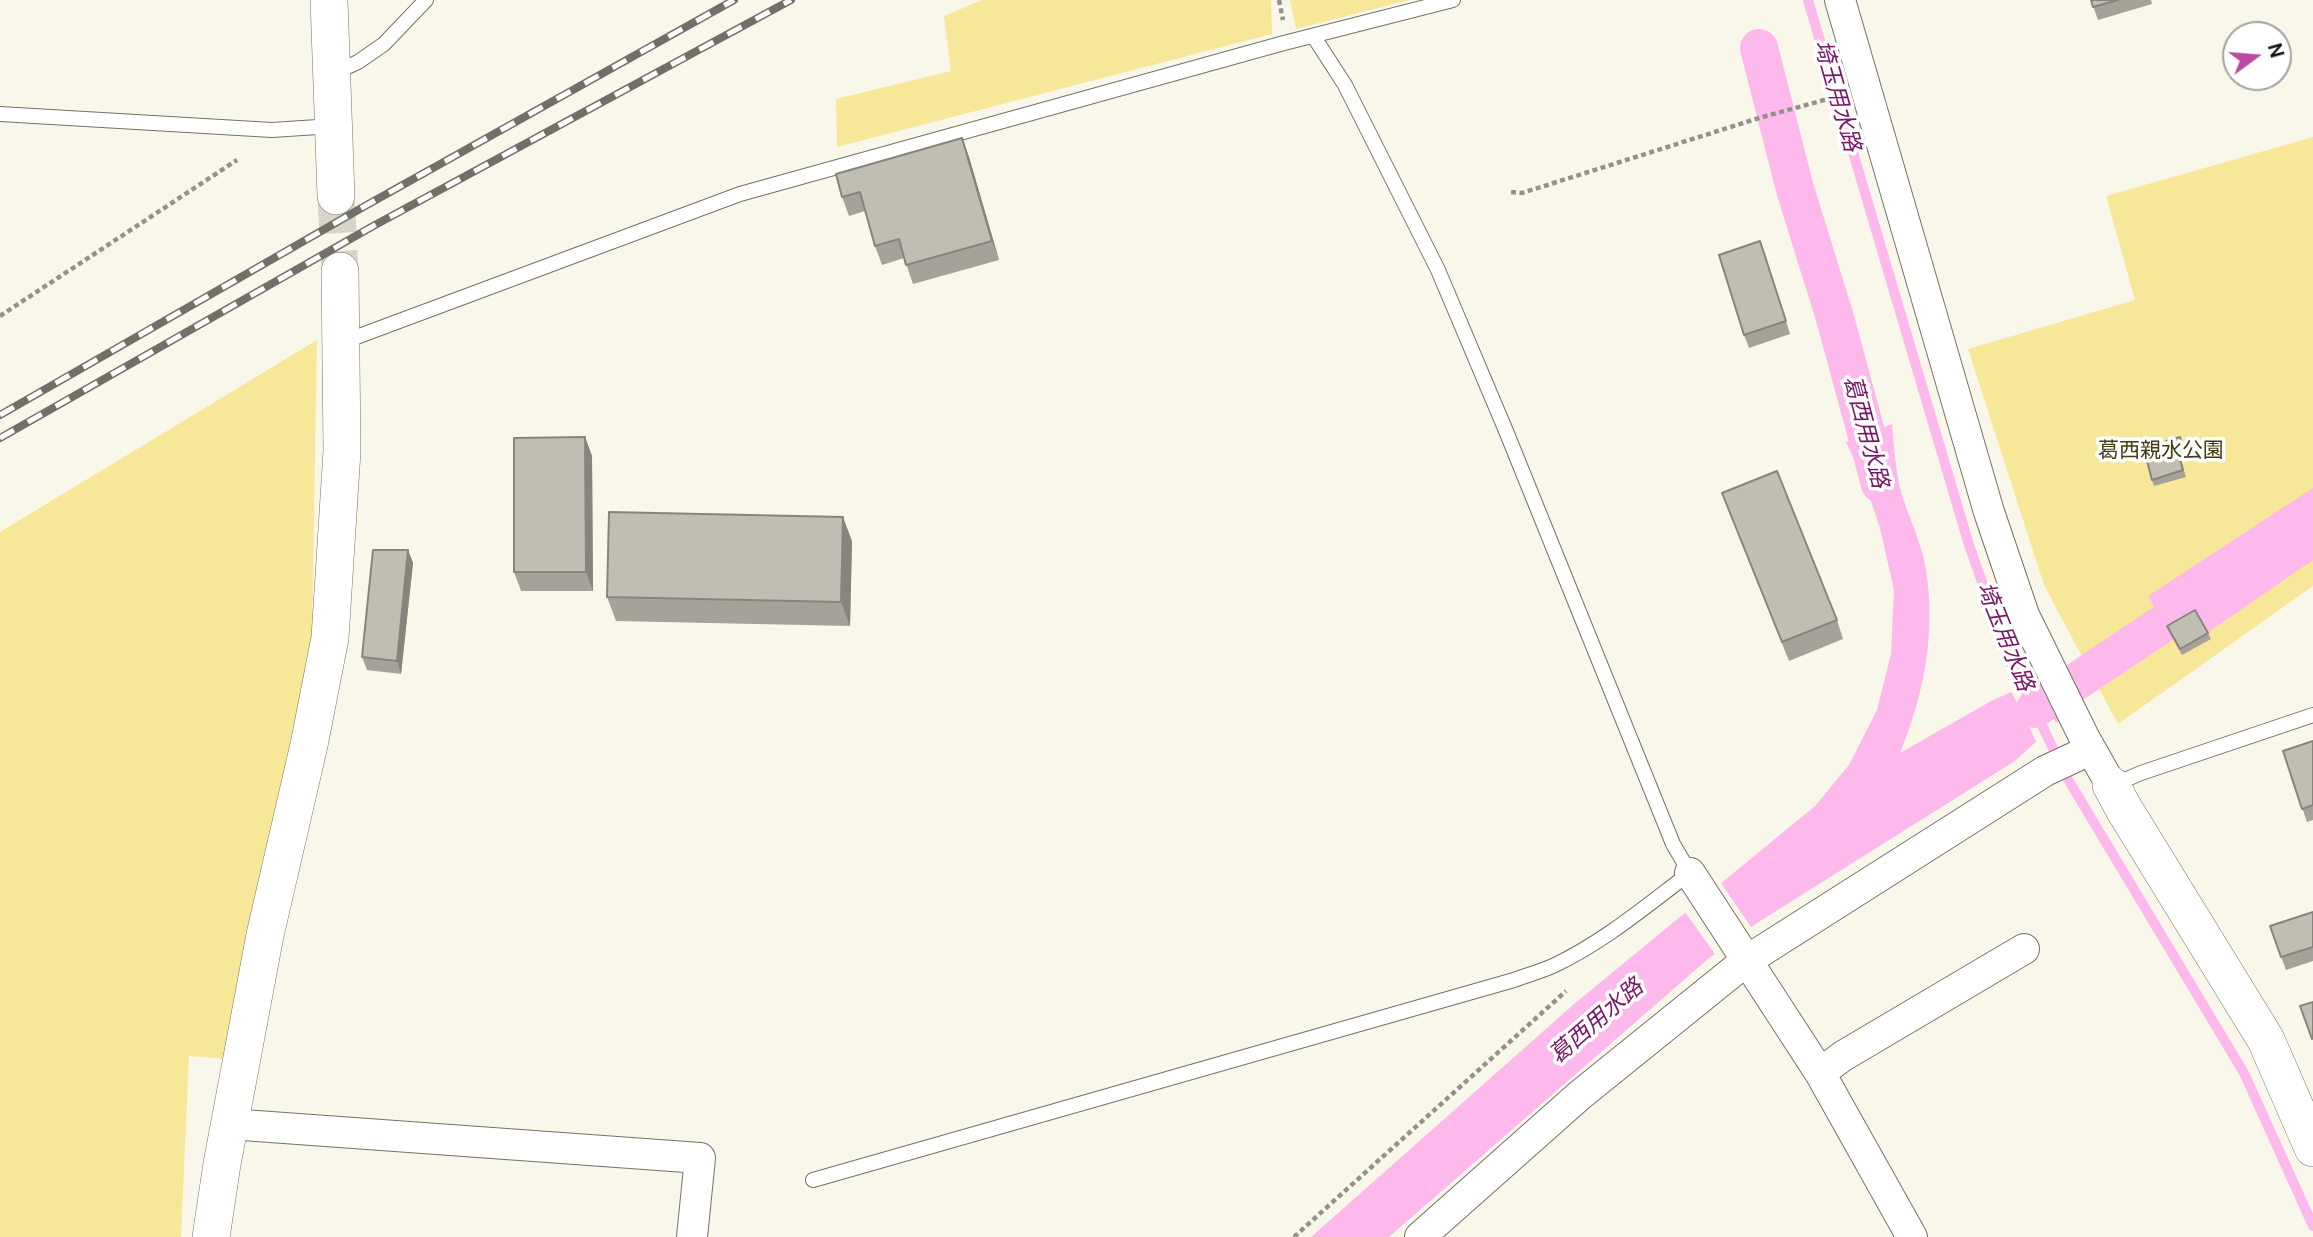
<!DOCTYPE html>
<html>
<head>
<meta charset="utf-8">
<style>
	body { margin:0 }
	#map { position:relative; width:2313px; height:1237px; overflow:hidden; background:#f9f7ea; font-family:"DM Sans",sans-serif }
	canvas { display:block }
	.north { position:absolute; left:2222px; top:21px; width:70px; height:70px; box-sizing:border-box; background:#fff; border:2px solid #a1a19f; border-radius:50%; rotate:74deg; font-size:19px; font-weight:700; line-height:28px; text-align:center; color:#14130f }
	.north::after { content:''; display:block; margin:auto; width:24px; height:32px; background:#bc4aa5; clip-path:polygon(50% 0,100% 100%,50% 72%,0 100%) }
</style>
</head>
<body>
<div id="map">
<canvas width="2313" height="1237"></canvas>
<div class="north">N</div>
</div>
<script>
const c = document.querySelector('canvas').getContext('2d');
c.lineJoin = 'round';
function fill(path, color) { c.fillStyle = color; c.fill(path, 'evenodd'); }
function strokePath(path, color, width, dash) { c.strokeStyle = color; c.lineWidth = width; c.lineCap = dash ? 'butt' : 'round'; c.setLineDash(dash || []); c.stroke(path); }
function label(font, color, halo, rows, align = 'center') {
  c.font = font + ' "DM Sans","Noto Sans JP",sans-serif'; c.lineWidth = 7; c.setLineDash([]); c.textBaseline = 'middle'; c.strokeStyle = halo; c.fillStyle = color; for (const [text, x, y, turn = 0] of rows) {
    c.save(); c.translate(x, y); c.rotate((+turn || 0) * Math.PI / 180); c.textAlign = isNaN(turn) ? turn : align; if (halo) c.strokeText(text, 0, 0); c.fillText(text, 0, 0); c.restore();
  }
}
const green = new Path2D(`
	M982 0H1271L1272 34 837 147 836 99 951 71 944 16Z
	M1290 0H1409L1296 29Z
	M2313 137V586L2118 724 2044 585 1968 349 2135 300 2106 196Z
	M317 340 312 632 228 1059 189 1056 181 1237H0V532Z`);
const water = new Path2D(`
	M1892 424C1894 444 1895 467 1900 488 1907 515 1922 541 1926 570 1936 633 1924 694 1900 753L1993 700 2071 666 2087 695 2015 761 1757 923 1708 959 1389 1237H1311L1574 1004 1815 806 1849 765 1877 710 1891 654 1894 590 1880 528 1865 483 1846 442Z
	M2313 488V560L2207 633H2170L2148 596Z`);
const pier = new Path2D(`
	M2034 679 2058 727 2038 745 2010 689Z
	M1719 880 1753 930 1717 957 1683 909Z`);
const stream = new Path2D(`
	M1808 0 1969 545 2010 661 2028 697
	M2040 721 2066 776 2244 1073 2313 1226`);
const canal = new Path2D(`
	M1759 48 1795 189 1835 318 1880 484
	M2035 709 2206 595`);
const tertiaryTunnel = new Path2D(`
	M336 196 340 271`);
const path = new Path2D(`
	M1279 0 1283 20
	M1511 192 1522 193 1759 118 1835 97
	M0 316 237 160
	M1294 1237 1566 991`);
const service = new Path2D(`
	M332 74 358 62 384 44 426 0
	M0 114 272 130 333 126
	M343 342 740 194 1284 43 1453 0
	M2113 785 2141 773 2313 715
	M813 1180 1514 980C1528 975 1542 971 1555 965 1605 941 1646 906 1690 873L1673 844 1506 431 1438 270 1345 85 1314 37`);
const minor = new Path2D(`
	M1840 0 1989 512 2024 615 2084 737 2111 785
	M1690 873 1820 1073 1912 1237
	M1820 1073 1843 1056 2024 949
	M229 1124 700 1158 692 1237
	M1420 1237 1580 1095 1746 961 2045 771 2090 750`);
const tertiary = new Path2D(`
	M329 0 336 196
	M2111 785 2124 809 2266 1040 2313 1148
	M211 1237 222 1164 265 935 309 745 330 638 342 451 340 271`);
const rail = new Path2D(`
	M0 415 365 206 734 0
	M0 438 375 225 791 0`);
const wall = new Path2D(`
	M2091 0H2151L2152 4 2098 20Z
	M962 138 969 157 999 260 913 284 904 258 882 265 875 246 865 211 849 216 842 197Z
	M1765 254 1790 334 1749 348 1744 335Z
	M585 437 592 456 593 591H521L514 572Z
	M2180 437 2184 453 2179 454 2186 477 2154 486 2152 480 2171 454 2166 441Z
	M1722 493 1837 620 1843 639 1789 661Z
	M852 541 850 626 616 621 607 597Z
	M408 550 413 563 401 674 367 670 362 657Z
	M2167 626 2208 633 2211 639 2182 655 2170 633Z
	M2313 741V820L2307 822 2283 751Z
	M2313 912V961L2286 970 2270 926Z`);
const shadedWall = new Path2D(`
	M962 138 969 157 999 260 992 241Z
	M585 437 592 456 593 591 586 572Z
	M843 517 852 541 850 626 841 602Z
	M408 550 413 563 401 674 397 661Z`);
const building = new Path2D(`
	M2091 0H2118L2093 7Z
	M962 138 992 241 906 265 899 239 875 246 860 192 842 197 836 174Z
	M1760 241 1786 321 1744 335 1719 255Z
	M585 437 586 572H514V438Z
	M2180 437 2182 446 2169 450 2166 441Z
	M2178 452 2183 470 2152 480 2147 461Z
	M1777 471 1837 620 1782 642 1722 493Z
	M609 512 843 517 841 602 607 597Z
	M373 550H408L397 661 362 657Z
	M2195 610 2208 633 2180 649 2167 626Z
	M2313 741V805L2302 809 2283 751Z
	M2313 912V947L2281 957 2270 926Z
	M2313 1002V1038L2312 1039 2300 1006Z`);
const parkNames = [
	["葛西親水公園",2161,451]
];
const waterNames = [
	["埼玉用水路",1836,96,74],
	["葛西用水路",1865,432,75],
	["埼玉用水路",2004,637,68],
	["葛西用水路",1597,1022,-41]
];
fill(green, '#f7e798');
fill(water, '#fdb9ec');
fill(pier, '#f9f7ea');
strokePath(stream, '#fdb9ec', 10);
strokePath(canal, '#fdb9ec', 38);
strokePath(tertiaryTunnel, '#d7d5c9', 37, [37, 18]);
strokePath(service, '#747267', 16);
strokePath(minor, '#747267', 32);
strokePath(tertiary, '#747267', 38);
strokePath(path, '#939289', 4.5, [5, 3.5]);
strokePath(service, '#fff', 14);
strokePath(minor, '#fff', 30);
strokePath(tertiary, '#fff', 37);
strokePath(rail, '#716f67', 8);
strokePath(rail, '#fff', 5, [16]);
fill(wall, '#a5a399');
fill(shadedWall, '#86857d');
fill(building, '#c0beb2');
strokePath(building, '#86857d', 2);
label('21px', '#453c10', '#fff', parkNames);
label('italic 23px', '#771667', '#fff', waterNames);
</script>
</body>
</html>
